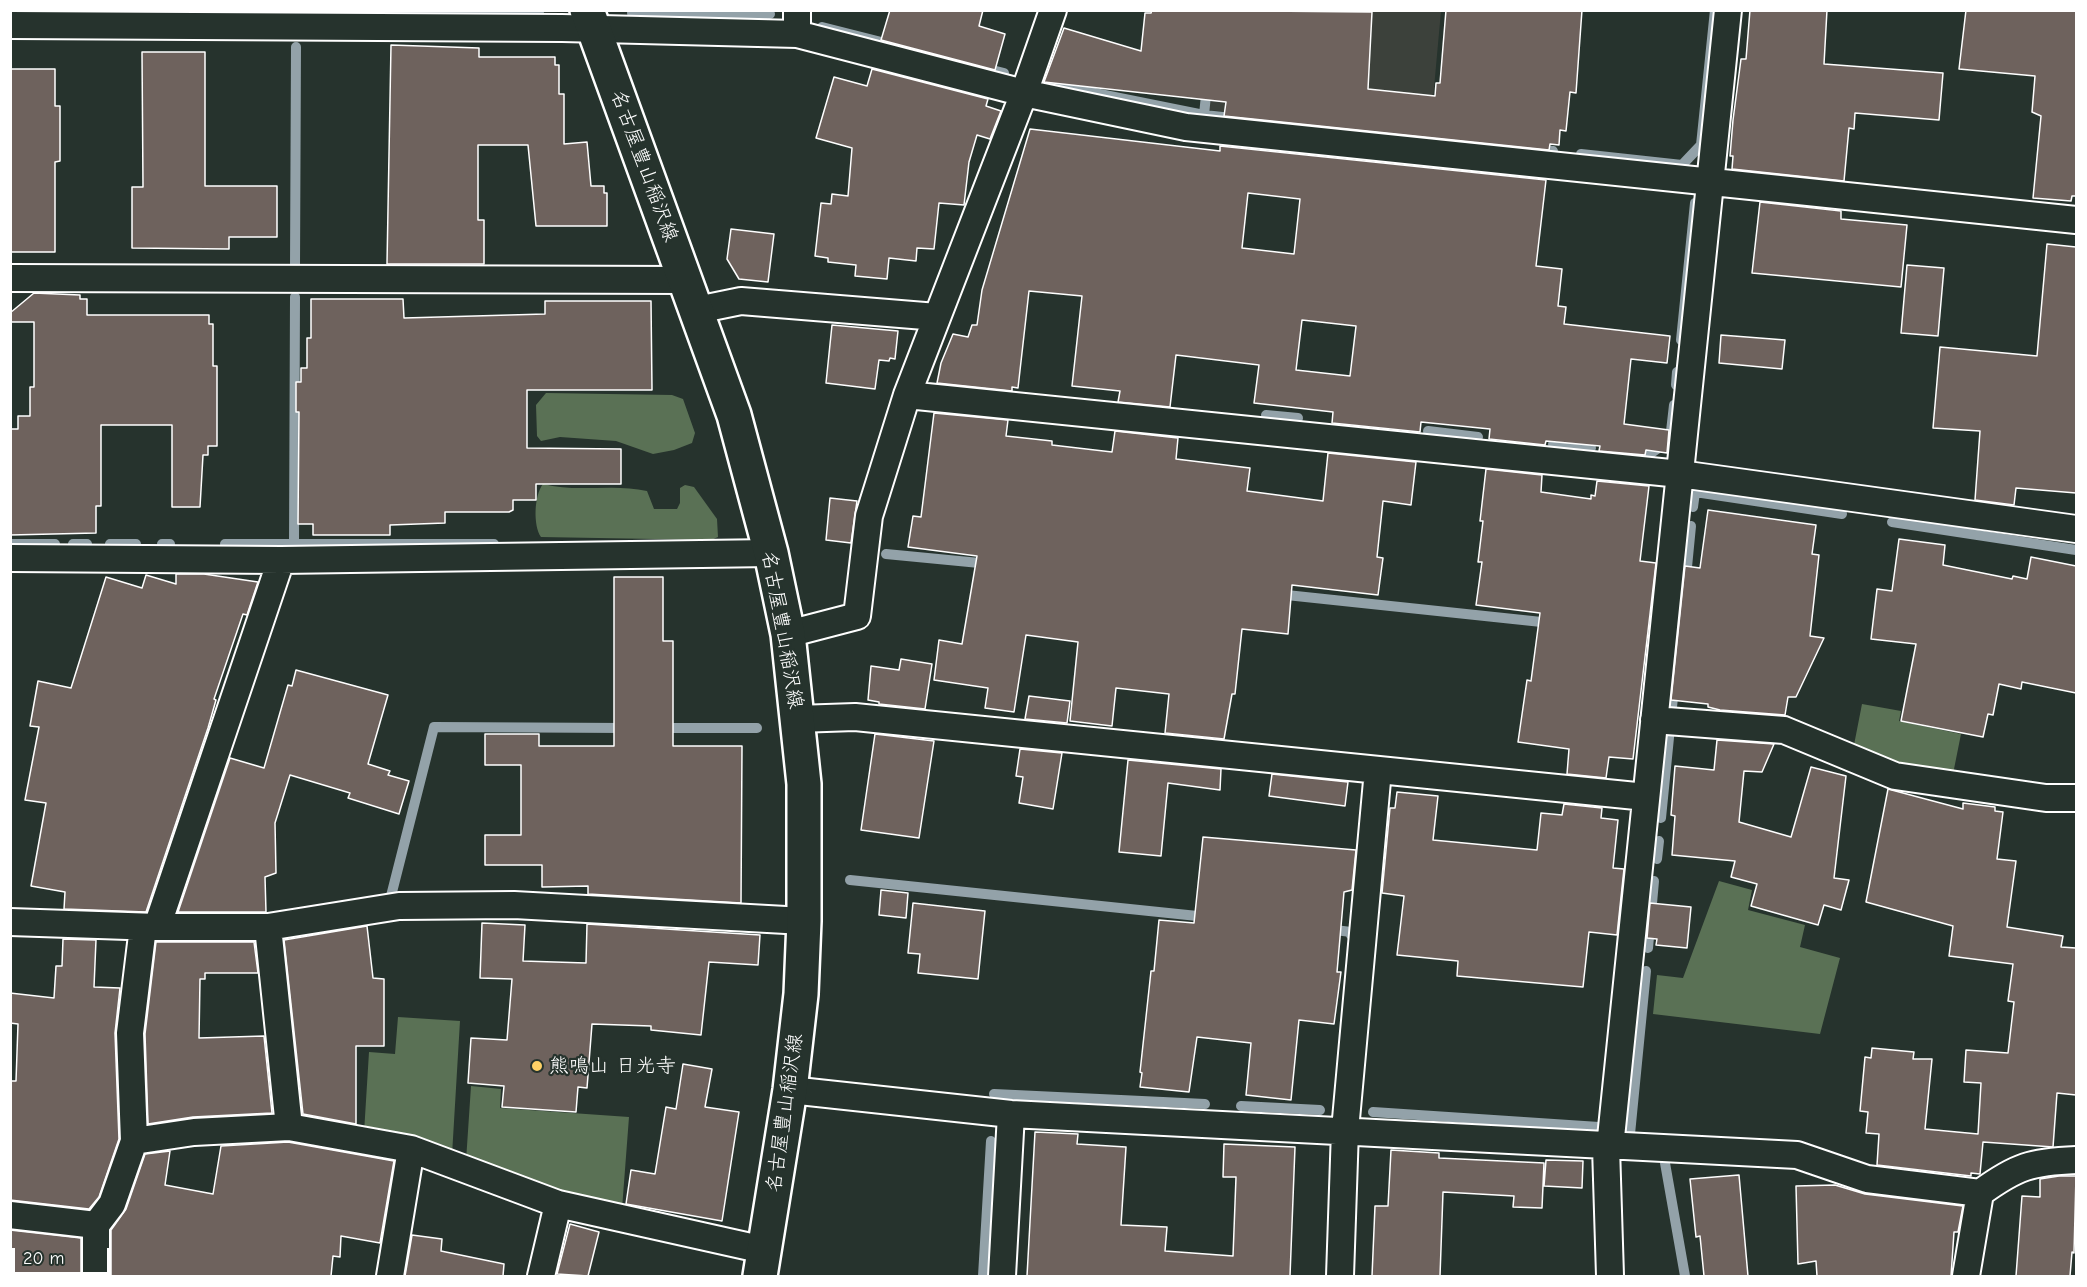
<!DOCTYPE html>
<html>
<head>
<meta charset="utf-8">
<style>
	body { margin:0 }
	#map { position:relative; width:2087px; height:1287px; overflow:hidden; background:#26332d; font-family:"Comic Neue",sans-serif }
	canvas { display:block }
	.frame { position:absolute; inset:0; border:12px solid #fff; pointer-events:none }
	.scale { position:absolute; left:12px; top:1248px; width:98px; height:27px; box-sizing:border-box; border:3px solid #fff; border-top:0; padding-left:8px; font-size:18px; line-height:21px; white-space:nowrap; color:#fff; -webkit-text-stroke:4px #26332d; paint-order:stroke }
</style>
</head>
<body>
<div id="map">
<canvas width="2087" height="1287"></canvas>
<div class="frame"></div>
<div class="scale">20 m</div>
</div>
<script>
const c = document.querySelector('canvas').getContext('2d');
c.lineJoin = 'round';
function fill(path, color) { c.fillStyle = color; c.fill(path, 'evenodd'); }
function strokePath(path, color, width, dash) { c.strokeStyle = color; c.lineWidth = width; c.lineCap = dash ? 'butt' : 'round'; c.setLineDash(dash || []); c.stroke(path); }
function label(font, color, halo, rows, align = 'center') {
  c.font = font + ' "Comic Neue","Klee One",sans-serif'; c.lineWidth = 4.5; c.setLineDash([]); c.textBaseline = 'middle'; c.strokeStyle = halo; c.fillStyle = color; for (const [text, x, y, turn = 0] of rows) {
    c.save(); c.translate(x, y); c.rotate((+turn || 0) * Math.PI / 180); c.textAlign = isNaN(turn) ? turn : align; if (halo) c.strokeText(text, 0, 0); c.fillText(text, 0, 0); c.restore();
  }
}
const built = new Path2D(`
	M1219 11H1441L1430 132 1208 110Z`);
const green = new Path2D(`
	M546 393 672 395 683 399 695 433 692 443 674 450 653 454 616 441 560 437 541 441 537 436 536 405Z
	M543 484C577 493 613 483 647 491L654 509H677L680 503V488L685 485 694 487 717 519 718 537 711 540 541 537C533 526 534 495 543 484Z
	M1862 704 1901 711 1899 721 1961 734 1952 779 1897 768 1853 750Z
	M1719 881 1752 890 1748 910 1805 925 1800 947 1840 958 1820 1034 1653 1014 1657 975 1683 978Z
	M398 1017 460 1021 452 1155 364 1133 369 1052 395 1054Z
	M471 1086 501 1089 500 1108 629 1117 622 1209 562 1196 466 1161Z`);
const stream = new Path2D(`
	M10 12H20
	M66 12H107
	M179 12H267
	M302 12 539 13
	M632 13 770 14
	M822 27 1004 73
	M1055 85 1204 115 1433 139
	M1204 115 1207 85
	M1463 142 1492 145
	M1535 149 1553 151
	M1581 154 1682 165 1701 145 1715 10
	M295 266 296 47
	M1681 340 1695 203
	M1676 385 1677 372
	M1266 415 1298 418
	M1428 431 1478 437
	M1553 444 1591 448
	M1632 453 1650 454 1670 440 1674 405
	M1693 507 1695 492 1842 514
	M1892 522 2076 550
	M10 544H55
	M73 544H87
	M110 544H136
	M162 544H170
	M225 544H494
	M294 544 295 297
	M886 554 990 564
	M1687 567 1691 526
	M1277 594 1551 623
	M660 728H757
	M1661 818 1674 687
	M1657 859 1659 841
	M850 880 1207 917
	M391 896 434 727 626 728
	M1327 929 1351 932V935
	M1648 948 1654 881
	M994 1094 1205 1104
	M1241 1106 1320 1110
	M1373 1112 1599 1127
	M1630 1134 1646 971
	M1665 1163 1685 1276
	M983 1276 991 1141`);
const building = new Path2D(`
	M890 10H983L979 26 1005 34 995 70 881 40Z
	M1152 10 1372 12 1368 89 1435 96 1436 83H1440L1446 10H1582L1576 93 1570 92 1566 131 1560 130 1559 145 1550 144 1549 150 1224 116 1226 102 1044 82 1064 28 1141 51 1145 13H1151Z
	M1750 10H1827L1824 64 1943 73 1939 120 1855 113 1854 129 1849 128 1844 181 1732 169 1733 156H1730L1733 120 1741 59H1746Z
	M1966 10H2076V196H2072L2071 201 2033 198 2041 116 2032 112 2035 76 1959 69Z
	M391 45 479 48V57H555V65H559V94H564V144L587 142 591 186H604V193H607V226H536L528 145H478V220H484V264H387Z
	M142 52H205V186H277V237H229V249L132 248V187H143Z
	M10 69H55V106H60V161L55 162V252H10Z
	M872 69 988 99 986 106 1001 111 990 139 977 135 969 162 964 205 939 203 934 249 917 248 916 261 889 258 887 279 855 276 856 265 828 262V258L815 256 821 203 831 204 832 194 848 196 852 148 816 138 834 77 867 86Z
	M1030 129 1220 151V146L1546 180 1536 266 1562 269 1558 306 1566 307 1564 324 1670 336 1667 363 1631 359 1624 424 1669 430 1667 453 1646 450 1645 455 1599 451 1600 446 1546 441 1545 445 1489 439 1490 429 1421 422 1420 432 1332 423 1333 412 1254 403 1259 365 1176 355 1170 407 1118 402 1120 391 1072 386 1082 296 1029 291 1018 388 1012 387V391L937 383 941 363 953 334 968 337 972 325H977L982 290ZM1248 193 1300 199 1294 254 1242 248ZM1302 320 1356 326 1350 376 1296 370Z
	M1760 202 1841 211V219L1907 225 1901 287 1752 273Z
	M731 229 774 234 768 282 739 279 727 259Z
	M2047 244 2076 247V493L2016 488 2014 505 1975 500 1980 431 1933 428 1940 347 2037 356Z
	M1907 265 1944 268 1938 336 1901 333Z
	M34 293 80 295V299H87V315H209V324H213V366H217V446H208V455H203L200 507H172V425H101V506H96V533L10 535 11 429H18V416H30V387H34V322H10V313Z
	M311 299H403L404 318 545 314V301H651L652 390H527V448L621 449V484H536V500H513V510L509 512H445V523L390 525V535H313V524H298L299 412H296V382H301V368H307V338H311Z
	M832 325 898 331 895 359 890 358 889 361 879 360 875 389 826 383Z
	M1721 335 1785 340 1782 369 1719 363Z
	M934 413 1008 420 1006 436 1052 441V445L1112 452 1115 431 1178 438 1176 459 1250 468 1247 491 1323 501 1328 453 1416 462 1411 505 1383 501 1377 557 1383 558 1378 595 1292 585 1288 634 1242 629 1235 694H1232L1224 739 1165 733 1169 694 1116 688 1112 726 1070 721 1078 642 1026 635 1014 712 985 708 988 688 934 680 939 640 962 644 977 556 908 547 913 516 921 517Z
	M1486 469 1542 475 1541 492 1591 499V495L1595 496 1597 481 1649 486 1640 561 1656 563 1633 759 1609 757 1606 778 1567 774 1569 749 1518 742 1527 680 1531 681 1540 613 1476 605 1482 562H1478L1483 521H1480Z
	M830 498 857 501 851 543 826 540Z
	M1708 510 1816 525 1812 554 1819 555 1810 636 1824 638 1796 697H1788L1785 715 1720 710 1708 707V704L1671 700 1685 566 1700 568Z
	M1899 539 1945 545 1943 565 2012 579 2013 576 2027 579 2031 557 2076 566V693L2022 682 2021 689 1999 684 1993 715 1988 714 1983 737 1901 721 1916 644 1871 639 1877 589 1892 591Z
	M176 574H204L258 582 247 615 243 614 214 699 216 700 208 728 146 912 64 909 65 892 31 886 46 803 25 800 39 727 30 726 38 681 71 688 106 577 142 588 146 575 176 584Z
	M614 577H663V641H673V746H742L741 903 588 894V886L542 887V865H485V835H521V765H485V734H539V746H614Z
	M901 659 932 664 925 709 879 704V702L868 700 871 666 899 670Z
	M296 670 388 695 368 764 390 771 388 775 409 781 399 814 348 798 350 793 290 775 275 823 276 873 265 877 266 912H178L230 758 264 768 288 685 292 686Z
	M1029 696 1070 701 1067 723 1025 719Z
	M875 734 934 741 919 838 861 830Z
	M1717 740 1774 744 1762 772 1744 771 1739 822 1791 837 1811 767 1846 776 1834 878 1849 880 1841 910 1824 905 1818 925 1751 906 1757 884 1731 877 1735 861 1672 855 1675 816 1671 815 1675 766 1714 770Z
	M1020 749 1062 753 1053 809 1019 803 1023 777 1016 776Z
	M1128 760 1221 769 1220 790 1168 783 1161 856 1119 852Z
	M1272 774 1348 782 1345 806 1269 796Z
	M1888 789 1963 809V803L1995 807V811L2003 812 1997 859 2016 861 2007 927 2063 936 2061 947 2076 948V1095L2057 1093 2053 1147 1983 1142 1980 1174 1971 1173V1176L1877 1165 1879 1134 1866 1133 1868 1112 1860 1111 1865 1057 1871 1058 1872 1048 1914 1052 1913 1059H1932L1925 1129 1978 1134 1981 1083 1964 1082 1966 1050 2008 1053 2014 1002 2008 1001 2013 964 1949 956 1953 926 1866 902Z
	M1397 792 1438 796 1433 840 1537 850 1541 813 1562 815 1564 804 1602 808 1601 818 1618 820 1613 868 1624 869 1617 935 1589 932 1583 987 1457 976 1458 961 1397 955 1404 896 1382 893 1390 808H1395Z
	M1203 837 1356 850 1352 890 1344 892 1337 972H1341L1334 1024 1299 1020 1291 1100 1246 1095 1251 1043 1197 1037 1189 1092 1140 1087 1142 1073 1140 1072 1151 971H1154L1159 920 1194 923Z
	M881 890 908 893 906 918 879 915Z
	M913 903 985 911 978 979 918 973 920 954 908 953Z
	M1650 903 1691 907 1687 948 1656 945 1657 939 1647 938Z
	M482 923 525 925 523 961 586 963 587 924 760 935 758 965 709 962 701 1035 651 1030V1026L592 1024 587 1088 578 1087 576 1112 502 1107 504 1086 468 1083 471 1038 507 1040 512 979 480 978Z
	M367 926 373 978 384 979V1046H356V1124L303 1114 284 940Z
	M63 939 96 940 94 987 120 988 115 1033 119 1139 99 1197 89 1209 10 1200V1081H16L18 1024 10 1023V993L54 998 56 966H62Z
	M156 942H254L258 973H205V979H200L199 1038 264 1036 272 1113 193 1117 148 1124 145 1034Z
	M683 1064 712 1069 705 1107 739 1112 722 1221 626 1204 631 1170 655 1174 666 1107 676 1109Z
	M1035 1132 1078 1134 1077 1144 1126 1147 1121 1225 1167 1227 1165 1251 1233 1256 1236 1177H1223L1224 1144 1295 1147 1290 1276H1027Z
	M288 1142 394 1161 380 1243 341 1236 340 1257 333 1256 331 1276H111V1230L126 1209 145 1154 170 1151 165 1185 213 1194 221 1146Z
	M1391 1150 1439 1153V1158L1544 1163 1542 1208 1513 1207 1514 1196 1443 1192 1440 1276H1372L1375 1206H1388Z
	M1546 1160 1583 1161 1582 1188 1544 1186Z
	M1739 1175 1748 1276H1704L1700 1236 1696 1237 1690 1179Z
	M2059 1176H2076L2074 1253 2072 1252 2070 1276H2016L2022 1196 2040 1197V1179Z
	M1835 1185 1865 1194 1963 1206 1958 1232H1954L1951 1276H1817L1816 1261 1798 1264 1796 1186Z
	M570 1224 599 1232 588 1276 557 1274Z
	M10 1230 81 1238V1276H10Z
	M412 1235 442 1239 441 1251 504 1264 503 1276H405Z`);
const street = new Path2D(`
	M797 10V34
	M10 25 562 28 797 34 1024 93 1186 127 2076 220
	M10 278 686 280
	M697 310 741 301 937 317
	M907 395 1680 474 2076 529
	M10 558 281 560 771 553
	M788 634 857 616 869 516 907 395 1024 93 1053 10
	M797 719 855 717 1646 797
	M1654 720 1784 730 1895 776 2046 798H2076
	M10 922 157 927H268L399 906 514 905 804 921
	M157 927 281 560
	M268 927 289 1127
	M790 1090 1011 1114 1797 1155 1867 1179 1980 1193C2017 1166 2031 1162 2076 1160
	M134 1141 130 1033 143 927
	M1606 1147 1610 1276
	M1610 1147 1728 10
	M10 1215 96 1225
	M96 1276V1225L112 1204 134 1141 194 1132 289 1127 411 1149 558 1204 764 1250
	M390 1276 411 1149
	M541 1276 558 1204
	M1002 1276 1011 1114
	M1340 1276 1345 1130 1378 770
	M1966 1276 1980 1193`);
const secondary = new Path2D(`
	M587 10 734 415 771 553 788 634 804 784V921L801 994 790 1090 760 1276`);
const markers = [
	[537,1066,6,"#ffd166"]
];
const streetNames = [
	["名古屋豊山稲沢線",644,166,70],
	["名古屋豊山稲沢線",782,630,80],
	["名古屋豊山稲沢線",785,1113,-82]
];
const poiNames = [
	["熊鳴山 日光寺",549,1066]
];
fill(built, '#3c413b');
fill(green, '#5a7155');
strokePath(stream, '#93a2a9', 10);
fill(building, '#6e625d');
strokePath(building, '#fff', 1.5);
strokePath(street, '#fff', 30);
strokePath(secondary, '#fff', 38);
strokePath(street, '#26332d', 26);
strokePath(secondary, '#26332d', 33);
for (const [x, y, r, color] of markers) { const dot = new Path2D(); dot.arc(x, y, r, 0, 2 * Math.PI); c.fillStyle = color; c.fill(dot); strokePath(dot, '#26332d', 2); }
label('20px', '#fff', '#26332d', streetNames);
label('20px', '#fff', '#26332d', poiNames, 'left');
</script>
</body>
</html>
